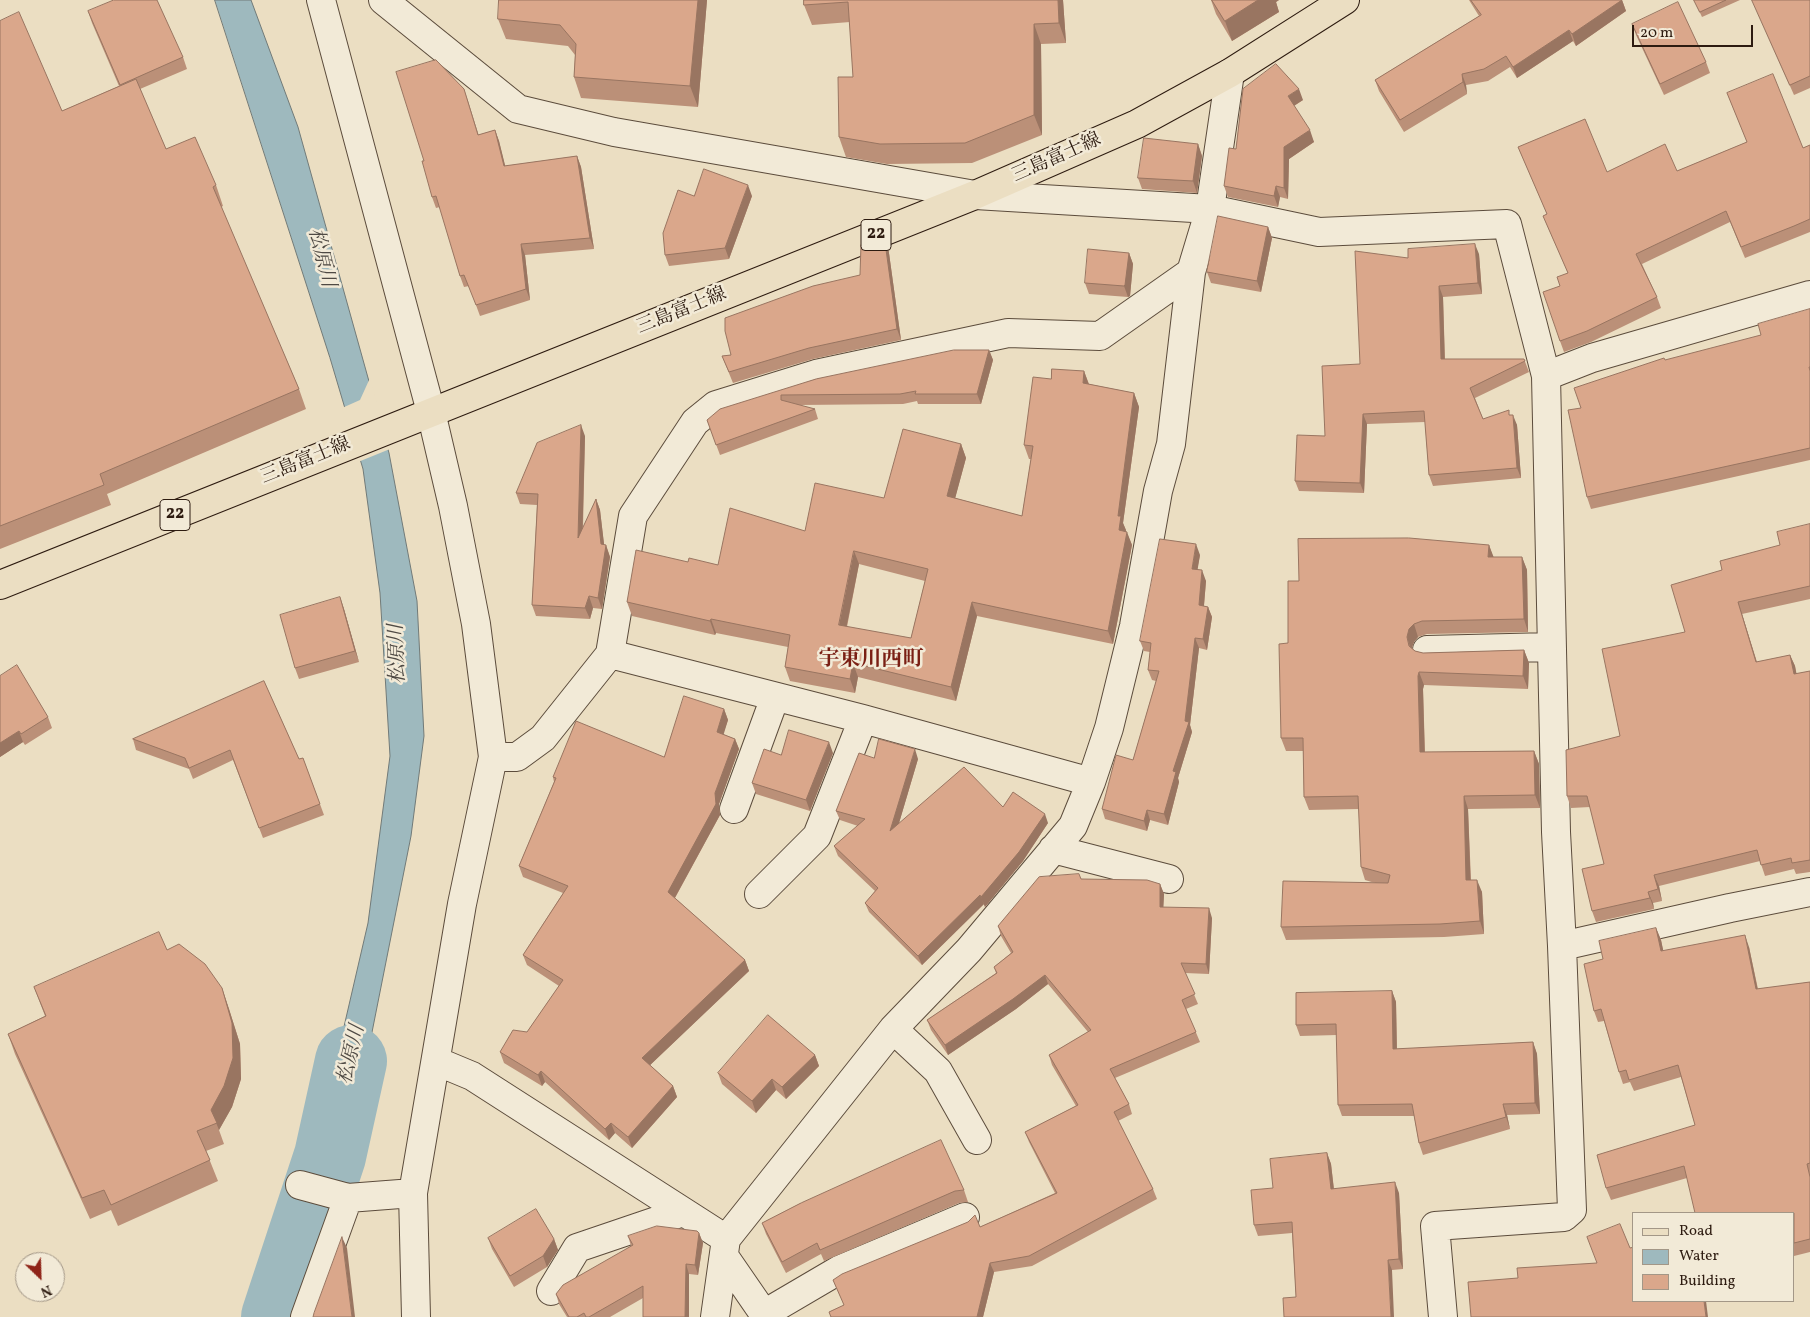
<!DOCTYPE html>
<html>
<head>
<meta charset="utf-8">
<style>
	body { margin:0 }
	#map { position:relative; width:1810px; height:1317px; overflow:hidden; background:#ebdec2; font-family:Vollkorn,serif }
	canvas { display:block }
	.legend { position:absolute; left:1632px; top:1212px; width:162px; height:90px; box-sizing:border-box; background:#f2ead7; border:1px solid #a39787; margin:0; padding:6px 9px; list-style:none; font-size:15px; color:#2d1b10 }
	.legend li { display:flex; align-items:center; gap:10px; height:25px }
	.legend b { width:25px; border:1px solid #a39787 }
	.north { position:absolute; left:15px; top:1252px; width:50px; height:50px; box-sizing:border-box; background:#f2ead7; border:1px solid #a39787; border-radius:50%; rotate:156deg; font-size:14px; font-weight:700; line-height:20px; text-align:center; color:#2d1b10 }
	.north::after { content:''; display:block; margin:auto; width:18px; height:22px; background:#8f2418; clip-path:polygon(50% 0,100% 100%,50% 72%,0 100%) }
	.scale { position:absolute; left:1632px; top:25px; width:121px; height:22px; box-sizing:border-box; border:2px solid #2d1b10; border-top:0; padding-left:6px; font-size:15px; line-height:18px; white-space:nowrap; color:#2d1b10; -webkit-text-stroke:4px #f2ead7; paint-order:stroke }
</style>
</head>
<body>
<div id="map">
<canvas width="1810" height="1317"></canvas>
<ul class="legend">
<li><b style="height:6px;background:#ebdec2"></b>Road</li>
<li><b style="height:14px;background:#9eb9be"></b>Water</li>
<li><b style="height:14px;background:#daa78b"></b>Building</li>
</ul>
<div class="north">N</div>
<div class="scale">20 m</div>
</div>
<script>
const c = document.querySelector('canvas').getContext('2d');
c.lineJoin = 'round';
function fill(path, color) { c.fillStyle = color; c.fill(path, 'evenodd'); }
function strokePath(path, color, width, dash) { c.strokeStyle = color; c.lineWidth = width; c.lineCap = dash ? 'butt' : 'round'; c.setLineDash(dash || []); c.stroke(path); }
function label(font, color, halo, rows, align = 'center') {
  c.font = font + ' Vollkorn,"Noto Serif JP",serif'; c.lineWidth = 5; c.setLineDash([]); c.textBaseline = 'middle'; c.strokeStyle = halo; c.fillStyle = color; for (const [text, x, y, turn = 0] of rows) {
    c.save(); c.translate(x, y); c.rotate((+turn || 0) * Math.PI / 180); c.textAlign = isNaN(turn) ? turn : align; if (halo) c.strokeText(text, 0, 0); c.fillText(text, 0, 0); c.restore();
  }
}
const water = new Path2D(`
	M215 0H251L298 127 389 453 417 601 424 736 411 836 346 1163 314 1156 368 923 390 756 380 593 363 469 330 358Z`);
const pier = new Path2D(`
	M370 378 390 449 358 462 342 408 360 400Z`);
const river = new Path2D(`
	M277 1317 330 1156 351 1061`);
const minor = new Path2D(`
	M321 0 431 412 453 506 476 624 493 757 462 904 413 1193 416 1317
	M383 0 518 109 614 132 975 195 1210 209 1319 232 1507 224 1546 376 1556 832 1562 946 1572 1210 1564 1217 1435 1226 1443 1317
	M1546 376 1592 358 1810 295
	M1427 650 1551 647
	M610 654 863 719 1091 782
	M493 757H517L543 738 610 654 633 516 695 422 716 405 816 374 1008 333 1100 336 1191 272
	M734 809 775 697
	M1053 849 1169 879
	M759 894 817 836 863 719
	M1562 946 1730 908 1810 892
	M893 1029 938 1071 977 1140
	M436 1061 472 1076 726 1239
	M300 1185 348 1198
	M724 1256 766 1317
	M551 1291 577 1248 683 1212
	M764 1314 839 1270 965 1217
	M305 1317 348 1198 413 1193
	M715 1317 726 1239 893 1029 969 950 1073 826 1091 782 1109 728 1134 626 1158 491 1171 444 1191 272 1210 209 1230 73`);
const major = new Path2D(`
	M0 585 975 195 1137 124 1230 73 1345 0`);
const wall = new Path2D(`
	M707 0 698 107 581 98 574 77 575 55 568 46 506 39 498 19Z
	M804 0H1063L1066 43 1041 44 1042 135 972 163 887 164 846 157 839 137 853 77 850 22 812 25 804 5Z
	M1211 0H1279L1276 2 1279 12 1232 41 1216 14Z
	M1469 0H1622L1626 11 1576 46 1573 41 1517 78 1510 67 1488 81 1466 85 1467 94 1404 132 1379 91 1375 80 1479 16Z
	M1694 0H1740L1702 17Z
	M1752 0H1810V88L1794 95Z
	M88 11 183 57 187 69 140 89 166 149 216 185 223 206 221 207 299 389 306 409 107 494 111 505 0 549V21L62 111 119 86 92 23Z
	M1632 24 1706 62 1710 73 1664 95 1636 35Z
	M464 89 478 135 495 130 499 141 505 166 577 156 581 167 594 249 525 255 530 300 480 316 469 286 464 287 460 276 440 207 436 208 432 197 424 161Z
	M1243 89 1303 100 1294 106 1314 142 1289 159 1288 199 1280 197 1278 207 1228 197 1224 186 1236 149Z
	M1727 93 1803 148 1810 145V232L1745 258 1730 222 1642 264 1657 297 1661 308 1591 342 1564 352 1560 341 1568 273 1543 216 1547 214 1518 147 1607 172 1677 171 1747 142Z
	M1198 144 1202 156 1197 193 1142 189 1138 178Z
	M694 196H752L729 259 669 266 665 255Z
	M1268 227 1272 238 1261 292 1211 283 1207 272Z
	M884 235 888 246 901 340 813 359 733 383 722 356 731 355 860 275Z
	M1129 253 1133 264 1130 296 1128 297 1089 294 1085 283Z
	M1479 254 1482 294 1443 297 1445 359H1524L1529 372 1475 398 1483 419 1511 415 1517 425 1521 478 1433 486 1429 475 1425 422 1367 424 1364 493 1299 491 1295 481 1325 436 1360 364 1408 258Z
	M1810 309V460L1591 509 1587 497 1581 408 1761 335Z
	M989 350 993 360 981 404H918L917 401 903 404 799 405 815 409 818 419 720 455 707 420 816 379Z
	M1084 371 1089 384 1134 393 1139 407 1123 523 1126 531 1132 545 1113 644 977 616 956 701 858 677 855 693 790 681 785 667 788 647 716 633 715 635 632 616 627 602 688 562 718 565 805 531 884 498 961 444 966 458 955 498 1022 516 1031 459H1029L1024 445 1051 379ZM859 564 925 581 911 638 847 627Z
	M585 436 583 528 596 499 600 510 604 545H606L610 557 602 609 593 608 590 619 536 616 532 605 537 505 520 504 516 493Z
	M1810 524V599L1742 614 1757 662 1790 655 1795 666 1796 674 1810 671V872L1796 874 1794 869 1765 876 1760 861 1659 886 1662 901 1653 903 1654 909 1596 922 1592 911 1604 864 1590 807 1571 808 1567 796 1620 736 1685 632 1722 570 1780 545Z
	M1489 545 1493 557H1522L1527 570 1528 632 1427 634 1418 637 1414 642 1412 648 1415 651 1423 653 1524 650 1529 663 1528 689 1424 685 1423 689 1425 752 1534 751 1539 764 1540 808 1468 809 1471 880 1482 892 1484 934 1444 937 1286 940 1281 927 1375 883 1365 880 1361 867 1359 809 1309 810 1304 797 1303 751H1286L1281 738 1288 643 1299 581Z
	M1200 555 1197 570 1206 581 1204 606 1208 607 1212 617 1207 650 1199 648 1190 725 1192 732 1178 778 1179 782 1168 825 1150 820 1147 831 1105 819 1102 809 1133 760 1156 681 1152 680 1148 670 1150 652 1144 651 1140 641Z
	M340 597 344 609 359 662 299 679 295 668Z
	M0 676 48 717 52 728 25 745 23 742 0 757Z
	M264 681 299 759 303 758 324 815 263 838 233 760 193 779 189 769 136 750 133 739Z
	M724 709 728 720 723 734 735 739 739 749 719 804 720 815 675 898 745 960 749 971 650 1065 673 1086 677 1097 632 1148 615 1133 609 1140 545 1082 542 1086 504 1063 500 1052 527 1032 559 986 527 965 523 955 563 893 523 877 519 866 554 782 553 777 664 757Z
	M833 753 810 811 756 794 752 783 781 755Z
	M874 758 918 759 899 823 1003 807 1048 823 1023 861 985 907 984 904 922 965 869 912 865 903 875 891 838 856 834 846 858 826 840 820 836 811Z
	M1081 879 1160 884 1164 894 1163 907 1212 918 1209 974 1185 973 1198 1004 1186 1009 1200 1042 1115 1078 1129 1104 1132 1114 1118 1121 1153 1189 1157 1199 1032 1266 994 1272 983 1317H831L829 1312 844 1305 833 1280 980 1227 1055 1193 1029 1142 1025 1132 1076 1106 1052 1065 1049 1055 1088 1032 1048 984 1016 1009 948 1055 931 1030 927 1020 996 973 994 967 1011 953 1001 936 998 926Z
	M1656 928 1661 940 1663 951 1749 947 1758 989 1810 982V1252L1794 1256V1213L1687 1178 1611 1200 1606 1188 1695 1125 1681 1077 1634 1091 1630 1082 1623 1084 1619 1072 1604 1021 1598 1022 1594 1011 1603 959Z
	M167 950 222 988 229 1009 240 1044 241 1079 232 1107 219 1130 224 1144 206 1151 218 1181 118 1226 111 1210 90 1219 15 1054 8 1034 45 1016 34 987Z
	M1392 991 1396 1002 1397 1049 1533 1042 1537 1054 1540 1114 1507 1115 1510 1129 1423 1155 1419 1143 1414 1116H1342L1338 1105 1337 1035 1300 1036 1296 1025Z
	M815 1055 819 1066 786 1099 776 1090 756 1113 722 1084 718 1073Z
	M1327 1153 1331 1164 1334 1189 1399 1193 1403 1269 1392 1270 1296 1297 1292 1233 1258 1236 1254 1225 1273 1188Z
	M964 1190 968 1202 959 1203 824 1261 821 1254 786 1273 766 1234 762 1223 801 1203Z
	M699 1233 703 1243 698 1275 689 1274V1317H643V1298L610 1317H567L559 1304 556 1294 631 1246 628 1236Z
	M488 1238 554 1239 558 1250 547 1267 514 1287 492 1249Z`);
const shadedWall = new Path2D(`
	M698 0H707L698 107 690 86Z
	M1058 0H1063L1066 43 1059 23Z
	M1258 0H1279L1276 2 1279 12 1232 41 1225 21Z
	M1622 0 1626 11 1576 46 1572 34Z
	M1034 24 1041 44 1042 135 1034 115Z
	M1569 30 1573 41 1517 78 1513 67Z
	M1462 74 1466 85 1467 94 1463 82Z
	M464 89 468 101 482 146 478 135Z
	M1299 89 1303 100 1292 107 1288 96Z
	M495 130 499 141 508 177 504 166Z
	M1310 130 1314 142 1289 159 1288 199 1284 188V147Z
	M1198 144 1202 156 1197 193 1193 181Z
	M577 156 581 167 594 249 590 238Z
	M748 185 752 196 729 259 725 248Z
	M1276 186 1280 197 1278 207 1274 196Z
	M1268 227 1272 238 1261 292 1257 281Z
	M884 235 888 246 901 340 897 329Z
	M521 244 525 255 530 300 526 289Z
	M1475 244 1479 254 1482 294 1478 283Z
	M1129 253 1133 264 1130 296 1128 297 1124 286Z
	M1439 286 1443 297 1445 370 1441 359Z
	M989 350 993 360 981 404 977 394Z
	M1084 371 1089 385 1083 383Z
	M1134 393 1139 407 1123 523 1126 530 1124 544 1119 530 1118 516Z
	M1363 414 1367 424 1364 493 1360 483Z
	M1513 415 1517 425 1521 478 1517 468Z
	M581 425 585 436 582 549 578 538Z
	M961 444 966 458 952 510 947 496Z
	M596 499 600 510 605 552 606 545 610 557 602 609 598 598 601 544Z
	M1127 532 1132 545 1113 644 1108 631Z
	M1196 544 1200 555 1196 579 1192 569Z
	M1489 545 1494 558 1488 557Z
	M854 551 859 564 844 639 839 625Z
	M1522 557 1527 570 1528 632 1524 619Z
	M1202 570 1206 581 1203 616 1199 605Z
	M589 596 593 608 590 619 585 608Z
	M340 597 344 609 359 662 355 651Z
	M972 602 977 616 956 701 951 687Z
	M1738 602 1742 614 1760 673 1756 662Z
	M1208 607 1212 617 1207 650 1203 639Z
	M711 619 716 633 715 635 710 621Z
	M1414 624 1418 637 1414 642 1411 650 1414 659 1407 637 1409 629Z
	M1195 638 1199 648 1190 725 1192 732 1178 778 1179 782 1168 825 1164 814 1173 771 1185 721Z
	M1524 650 1529 663 1528 689 1523 676Z
	M1790 655 1795 666 1799 686 1794 674Z
	M853 663 858 677 855 693 850 679Z
	M1419 672 1424 685 1423 689 1425 765 1420 752 1418 676Z
	M724 709 728 720 721 743 717 732Z
	M19 731 23 742 0 757V743Z
	M735 739 739 749 719 804 720 815 672 903 668 892 715 793Z
	M829 742 833 753 810 811 806 800Z
	M915 749 918 759 894 840 890 831Z
	M1534 751 1539 764 1540 808 1535 795Z
	M1464 796 1468 809 1471 893 1466 880Z
	M1147 810 1150 820 1147 831 1144 821Z
	M1045 814 1048 823 1023 861 985 907 981 897Z
	M1654 875 1659 886 1662 901 1658 889Z
	M1477 880 1482 892 1484 934 1480 921Z
	M1160 884 1164 894 1163 917 1160 907Z
	M1648 892 1653 903 1654 909 1650 898Z
	M980 895 984 904 922 965 918 956Z
	M1209 908 1212 918 1209 974 1206 964Z
	M1656 928 1661 940 1666 963 1661 951Z
	M1745 935 1749 947 1760 1001 1756 989Z
	M745 960 749 971 646 1069 642 1058Z
	M1045 975 1048 984 1016 1009 948 1055 945 1045Z
	M222 988 229 1009 240 1044 241 1079 232 1107 219 1130 211 1110Z
	M1392 991 1396 1002 1397 1060 1393 1049Z
	M1533 1042 1537 1054 1540 1114 1535 1103Z
	M815 1055 819 1066 786 1099 782 1087Z
	M541 1071 545 1082 542 1086 538 1075Z
	M772 1079 776 1090 756 1113 752 1101Z
	M673 1086 677 1097 632 1148 628 1137Z
	M1503 1104 1507 1115 1510 1129 1506 1117Z
	M611 1123 615 1133 609 1140 605 1129Z
	M1327 1153 1331 1164 1335 1200 1331 1189Z
	M1395 1182 1399 1193 1403 1269 1399 1259Z
	M699 1233 703 1243 698 1275 695 1265Z
	M342 1237 347 1248 355 1317H352Z
	M554 1239 558 1250 547 1267 543 1256Z
	M1388 1260 1392 1270 1394 1317H1391Z
	M990 1263 994 1272 983 1317H977Z
	M686 1264 689 1274V1317H685Z
	M1704 1301H1706L1708 1317H1706Z`);
const building = new Path2D(`
	M114 0H157L183 57 120 85 88 11Z
	M499 0H698L690 86 574 77 576 44 560 25 498 19Z
	M804 0H1058L1059 23 1034 24V115L965 143 880 144 839 137 838 77H853L848 2 804 5Z
	M1212 0H1258L1225 21Z
	M1471 0H1622L1572 34 1569 30 1513 67 1506 56 1484 69 1462 74 1463 82 1400 120 1375 80 1481 15Z
	M1694 0H1726L1700 12Z
	M1752 0H1810V76L1790 85Z
	M1678 2 1706 62 1660 84 1632 24Z
	M19 12 62 111 136 79 166 149 195 137 216 185 213 187 299 389 100 474 104 485 0 526V21Z
	M436 60 464 89 478 135 495 130 504 166 577 156 590 238 521 244 526 289 476 305 464 275 460 276 436 196 432 197 422 161H424L396 72Z
	M1276 64 1299 89 1288 96 1310 130 1284 147V188L1276 186 1274 196 1224 186 1229 148 1236 149 1243 89Z
	M1773 74 1803 148 1810 145V219L1794 226 1741 247 1726 211 1636 254 1657 297 1587 331 1560 341 1543 292 1560 286 1557 277 1568 273 1543 216 1547 214 1518 147 1585 119 1607 172 1665 144 1677 171 1747 142 1727 93Z
	M1144 138 1198 144 1193 181 1138 178Z
	M704 169 748 185 725 248 665 255 663 233 678 190 694 196Z
	M1218 216 1268 227 1257 281 1207 272Z
	M884 235 897 329 809 348 729 372 722 356 731 355 725 331V318L813 286 860 275 861 245Z
	M1475 244 1478 283 1439 286 1441 359H1524L1525 361 1470 388 1483 419 1509 410V415H1513L1517 468 1429 475 1424 411 1363 414 1360 483 1295 481 1297 435 1325 436 1322 366 1360 364 1355 251 1408 258V249Z
	M1088 249 1129 253 1125 285 1124 286 1085 283Z
	M1810 309V367H1809L1810 371V448L1587 497 1568 410 1581 408 1574 388 1664 358 1665 360 1761 335 1758 324Z
	M954 350H989L977 394H915L916 391 900 394 781 395V400L815 409 716 445 707 420 720 409 816 379Z
	M1052 369 1084 371 1083 383 1134 393 1118 516H1121L1119 530 1127 532 1108 631 972 602 951 687 853 663 850 679 785 667 790 635 711 619 710 621 627 602 636 550 688 562 689 558 718 565 730 508 805 531 815 483 884 498 903 429 961 444 947 496 1022 516 1033 446 1024 445 1033 377 1051 379ZM854 551 928 569 911 638 839 625Z
	M581 425 578 538 596 499 601 544 606 545 598 598 589 596 585 608 532 605 538 494 516 493 537 443Z
	M1810 524V586L1738 602 1756 662 1790 655 1794 674 1810 671V860L1792 863 1791 858 1761 865 1757 850 1654 875 1658 889 1648 892 1650 898 1592 911 1582 869 1604 864 1587 796H1567L1566 750 1620 736 1602 649 1685 632 1671 585 1722 570 1720 561 1780 545 1777 532Z
	M1409 538 1489 545 1488 557H1522L1524 619 1422 621 1414 624 1409 629 1407 637 1409 646 1415 651 1423 653 1524 650 1523 676 1419 672 1418 676 1420 752 1534 751 1535 795 1464 796 1466 880H1477L1480 921 1440 924 1281 927 1283 881 1388 883 1390 875 1361 867 1358 796 1304 797 1303 738H1281L1279 644 1288 643V581H1299L1298 539Z
	M1160 539 1196 544 1192 569 1202 570 1199 605 1208 607 1203 639 1195 638 1185 721 1189 722 1173 771 1176 772 1164 814 1147 810 1144 821 1102 809 1116 755 1133 760 1159 671 1148 670 1151 643 1140 641Z
	M340 597 355 651 295 668 280 615Z
	M17 665 48 717 21 734 19 731 0 743V676Z
	M264 681 299 759 303 758 320 804 259 828 230 750 189 768 185 758 133 739Z
	M684 696 724 709 717 732 735 739 715 793 716 804 668 892 745 960 642 1058 673 1086 628 1137 611 1123 605 1129 541 1071 538 1075 500 1052 513 1030 527 1032 563 980 523 955 568 886 519 866 556 778 553 777 576 721 664 757Z
	M789 730 829 742 806 800 752 783 764 749 781 755Z
	M879 739 915 749 890 831 964 767 1003 807 1013 792 1045 814 1019 852 981 897 980 895 918 956 865 903 878 888 834 846 865 819 836 811 859 753 874 758Z
	M1079 874 1081 879 1147 880 1160 884V907L1209 908 1206 964 1181 963 1195 994 1182 1000 1196 1032 1110 1069 1129 1104 1114 1112 1153 1189 1029 1256 990 1263 977 1317H831L829 1312 844 1305 833 1280 842 1274 968 1222 975 1215 980 1227 1057 1193 1025 1132 1078 1105 1049 1055 1091 1030 1045 975 1013 999 945 1045 927 1020 997 973 994 967 1013 952 998 926 1039 877Z
	M1656 928 1661 951 1745 935 1756 989 1810 982V1163L1807 1164 1810 1177V1239L1794 1243V1213H1695L1684 1166 1606 1188 1597 1155 1695 1125 1678 1065 1629 1080 1626 1070 1619 1072 1601 1009 1594 1011 1584 964 1603 959 1599 941Z
	M159 932 167 950 179 944 205 964 222 988 232 1023 233 1058 224 1086 211 1110 217 1123 197 1131 210 1160 111 1205 104 1190 82 1198 8 1034 46 1016 34 987Z
	M1392 991 1393 1049 1533 1042 1535 1103 1503 1104 1506 1117 1419 1143 1412 1104 1338 1105 1336 1024 1296 1025V993Z
	M768 1015 815 1055 782 1087 772 1079 752 1101 718 1073Z
	M941 1140 964 1190 955 1191 820 1250 817 1243 782 1262 762 1223 801 1203Z
	M1327 1153 1331 1189 1395 1182 1399 1259 1388 1260 1391 1317H1284L1283 1298 1296 1297 1292 1222 1254 1225 1251 1190 1273 1188 1270 1159Z
	M536 1209 554 1239 543 1256 510 1276 488 1238Z
	M1620 1224 1630 1248 1634 1247V1301H1704L1706 1317H1471L1468 1282 1518 1278 1517 1268 1597 1263 1587 1237Z
	M657 1226 697 1231 699 1233 695 1265 686 1264 685 1317H643V1286L589 1317H586L584 1313 577 1317H569L556 1294 563 1285 633 1245 628 1236Z
	M342 1237 352 1317H313L314 1313Z`);
const shields = [
	[876,235,30],
	[175,515,30]
];
const shieldNames = [
	["22",876,235],
	["22",175,515]
];
const streetNames = [
	["三島富士線",1057,159,-24],
	["三島富士線",682,312,-22],
	["三島富士線",306,462,-22]
];
const waterNames = [
	["松原川",320,258,76],
	["松原川",399,654,-92],
	["松原川",353,1055,-77]
];
const quarterNames = [
	["宇東川西町",871,661]
];
fill(water, '#9eb9be');
strokePath(water, '#717a78', 1);
fill(pier, '#ebdec2');
strokePath(river, '#9eb9be', 72);
strokePath(minor, '#5c4c3c', 30);
strokePath(major, '#2d1b10', 30);
strokePath(minor, '#f2ead7', 28);
strokePath(major, '#ebdec2', 28);
fill(wall, '#bb9078');
fill(shadedWall, '#997561');
fill(building, '#daa78b');
strokePath(building, '#997561', 1);
for (const [x, y, w] of shields) { const box = new Path2D(); box.roundRect(x - w / 2, y - 15.5, w, 31, 4); c.fillStyle = '#f2ead7'; c.fill(box); strokePath(box, '#2d1b10', 1); }
label('bold 18px', '#2d1b10', null, shieldNames);
label('19px', '#2d1b10', '#f2ead7', streetNames);
label('italic 20px', '#4f4a44', '#f2ead7', waterNames);
label('bold 21px', '#7a1f14', '#f2ead7', quarterNames);
</script>
</body>
</html>
